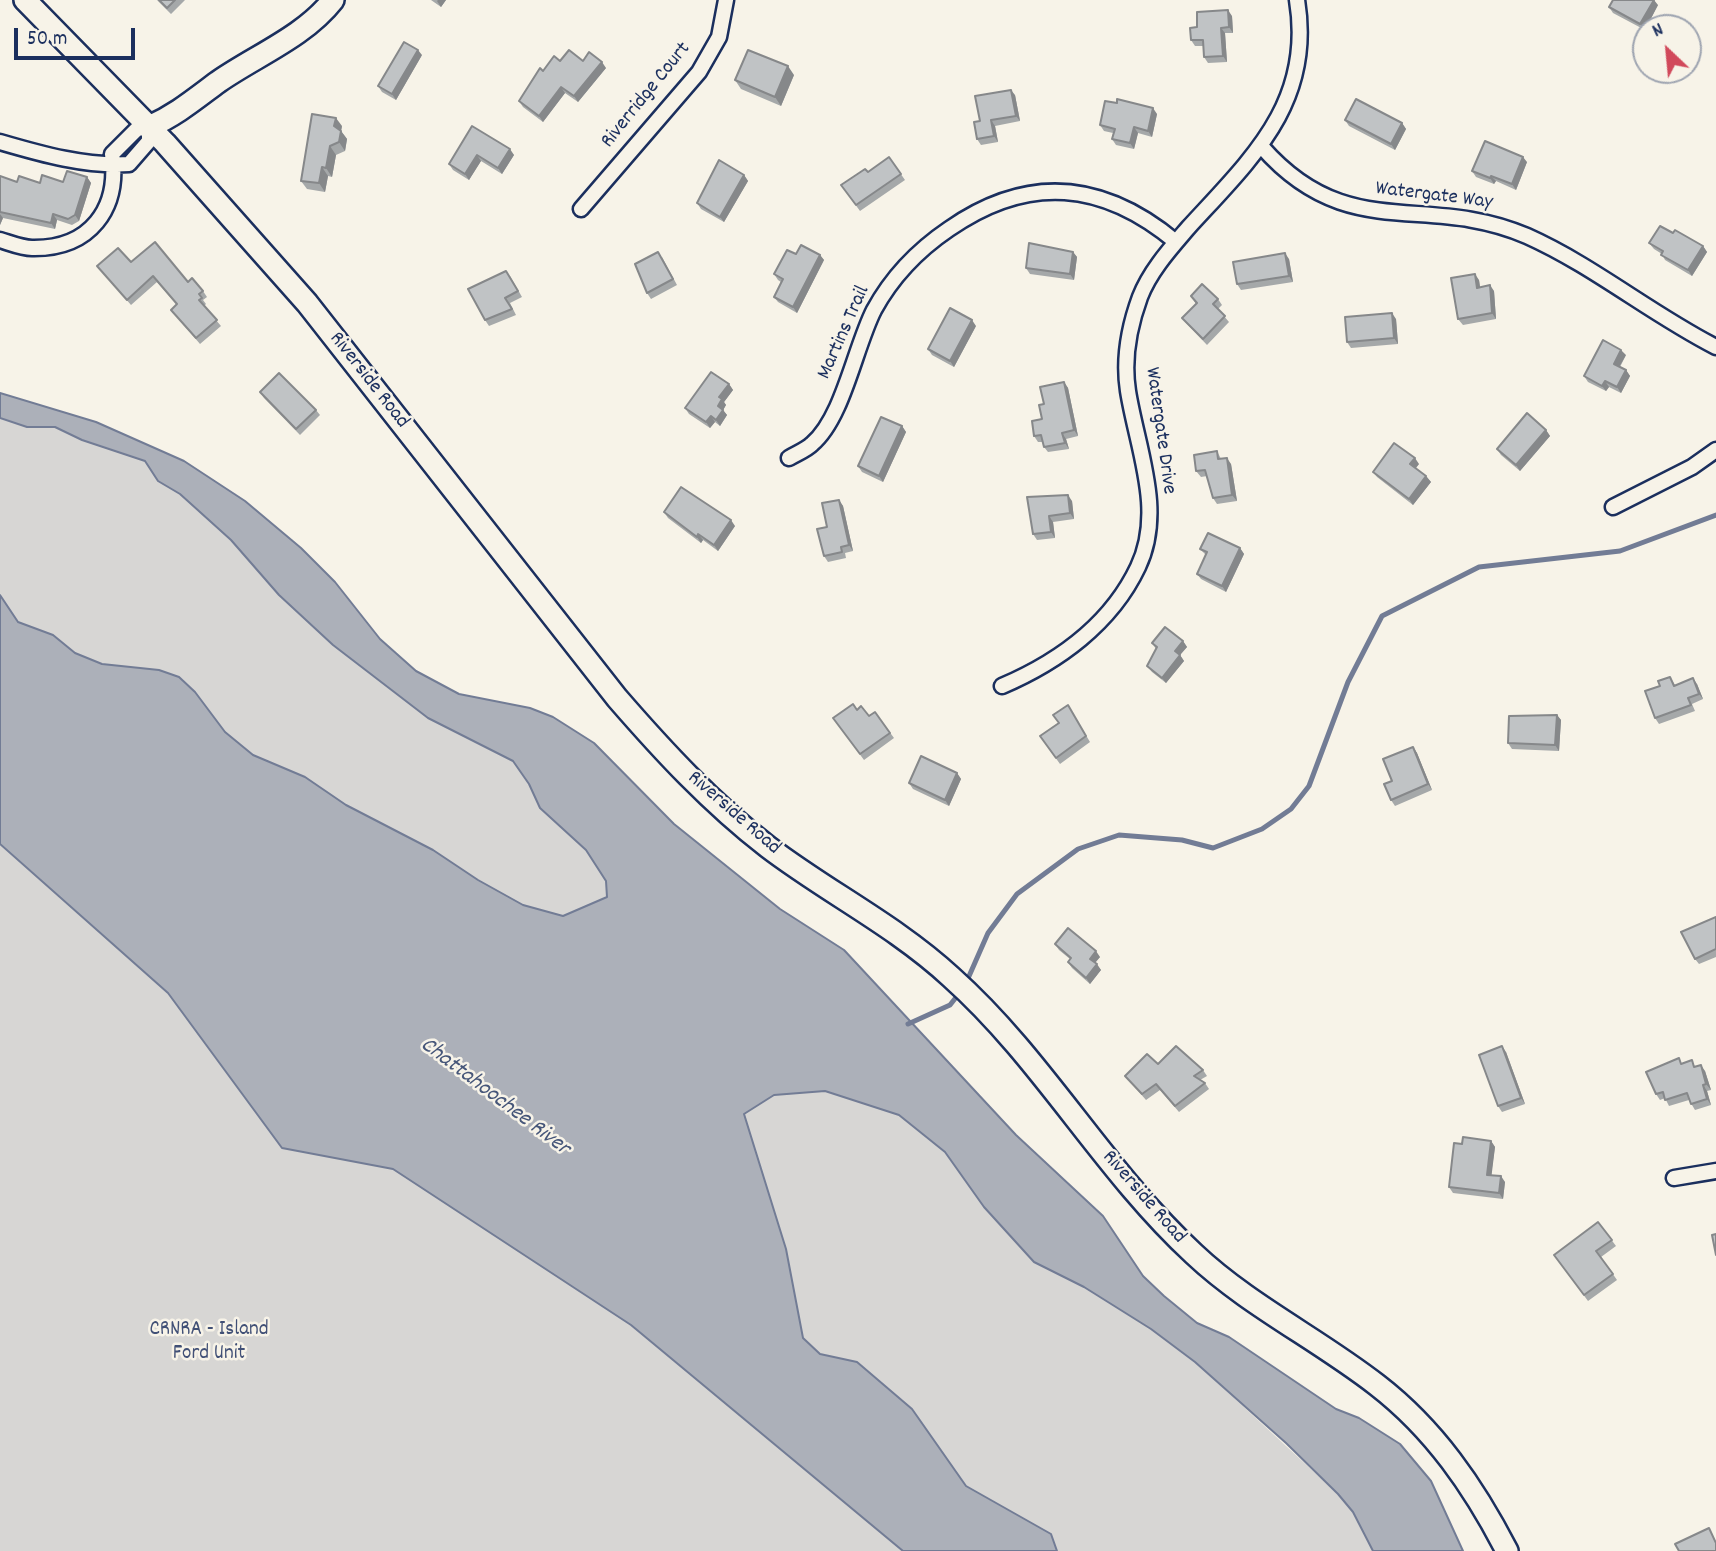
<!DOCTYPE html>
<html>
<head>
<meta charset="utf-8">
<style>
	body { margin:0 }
	#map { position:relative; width:1716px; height:1551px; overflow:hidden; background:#f7f3e8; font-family:Dekko,sans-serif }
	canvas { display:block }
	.north { position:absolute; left:1632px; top:14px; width:70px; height:70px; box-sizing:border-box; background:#f7f3e8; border:2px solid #9fa5b1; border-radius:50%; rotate:334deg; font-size:19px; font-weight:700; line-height:28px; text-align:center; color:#1b2f5e }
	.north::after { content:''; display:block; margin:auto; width:24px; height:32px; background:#d1495b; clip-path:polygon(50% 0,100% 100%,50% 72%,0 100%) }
	.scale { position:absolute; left:14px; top:28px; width:121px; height:32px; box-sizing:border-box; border:4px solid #1b2f5e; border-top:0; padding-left:9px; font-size:21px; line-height:24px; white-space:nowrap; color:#1b2f5e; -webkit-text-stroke:5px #f7f3e8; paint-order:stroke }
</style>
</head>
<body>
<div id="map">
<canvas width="1716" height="1551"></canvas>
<div class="north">N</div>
<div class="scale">50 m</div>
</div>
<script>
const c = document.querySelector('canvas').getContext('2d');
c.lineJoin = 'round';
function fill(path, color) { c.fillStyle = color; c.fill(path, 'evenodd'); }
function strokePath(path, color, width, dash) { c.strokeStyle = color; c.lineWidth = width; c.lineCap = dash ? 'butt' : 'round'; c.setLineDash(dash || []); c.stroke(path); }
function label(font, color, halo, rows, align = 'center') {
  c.font = font + ' Dekko,sans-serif'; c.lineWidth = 5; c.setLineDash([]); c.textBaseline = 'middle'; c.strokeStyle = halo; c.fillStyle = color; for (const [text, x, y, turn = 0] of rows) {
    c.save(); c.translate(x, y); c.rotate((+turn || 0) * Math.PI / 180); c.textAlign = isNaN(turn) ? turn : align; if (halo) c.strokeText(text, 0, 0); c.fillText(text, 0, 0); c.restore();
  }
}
const green = new Path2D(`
	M0 418 27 427H55L82 440 145 461 158 481 180 494 231 540 279 595 333 645 428 718 513 761 529 784 540 808 586 850 606 881 608 897 589 907 563 916 523 905 478 880 433 850 346 805 305 777 253 755 225 732 195 692 159 670 102 664 75 653 53 635 18 622 0 595Z
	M0 844 168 993 282 1148 393 1169 631 1325 903 1551H0Z
	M825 1091 899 1115 945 1152 984 1207 1034 1262 1084 1287 1151 1329 1195 1362 1338 1494 1353 1512 1373 1551H1057L1051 1534 966 1486 912 1409 857 1362 820 1354 803 1338 786 1249 744 1114 774 1095Z`);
const water = new Path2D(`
	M0 393 96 422 184 461 245 501 301 548 335 582 380 639 416 671 459 694 530 708 553 717 594 743 674 824 780 909 844 950 1016 1135 1103 1216 1143 1276 1164 1296 1197 1323 1229 1337 1336 1409 1359 1418 1400 1444 1431 1481 1463 1551H1373L1353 1512 1338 1494 1286 1443 1195 1362 1151 1329 1084 1287 1034 1262 984 1207 945 1152 899 1115 825 1091 774 1095 744 1114 786 1249 803 1338 820 1354 857 1362 912 1409 966 1486 1051 1534 1057 1551H903L631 1325 393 1169 282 1148 168 993 0 844V595L18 622 53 635 75 653 102 664 159 670 179 677 195 692 225 732 253 755 305 777 346 805 433 850 478 880 523 905 563 916 607 897 606 881 586 850 540 808 529 784 513 761 428 718 333 645 279 595 231 540 180 494 158 481 145 461 82 440 55 427H27L0 418Z`);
const stream = new Path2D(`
	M966 983 988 933 1017 894 1078 849 1119 835 1182 840 1213 848 1262 829 1291 809 1309 786 1348 682 1382 616 1479 567 1620 551 1716 515
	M908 1024 950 1005 961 991`);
const street = new Path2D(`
	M0 142C41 154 87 167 129 164L149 141V127L137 129 112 154C120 209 90 249 32 248 22 248 10 243 0 240
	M1262 147C1348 245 1426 192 1527 236 1594 266 1651 314 1716 347
	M581 209 699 72 719 37 726 0
	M789 458C797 453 806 450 812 444 843 418 855 347 874 310 892 277 918 250 949 229 1028 174 1103 181 1176 242
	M1613 507 1692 467 1716 450
	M1002 686C1058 662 1111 624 1138 567 1165 511 1137 448 1128 391 1123 359 1129 327 1140 297 1150 271 1170 249 1188 228 1251 159 1314 103 1297 0
	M1674 1178 1716 1171`);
const secondary = new Path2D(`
	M25 0 165 143 307 303 617 698C663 751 711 803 768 847 827 892 896 926 951 977 1043 1059 1103 1170 1194 1254 1248 1305 1318 1339 1377 1385 1434 1429 1474 1487 1507 1551
	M149 127C176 115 195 99 218 82 255 56 304 37 333 0`);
const wall = new Path2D(`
	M157 0H185L171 14Z
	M431 0H446L441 7Z
	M1658 5 1645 30 1613 13 1609 7Z
	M1232 16 1233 33H1225L1227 62 1208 63 1204 57 1203 46H1195L1191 40 1197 27Z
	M422 55 396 100 382 92 378 86Z
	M560 61H583L606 68 578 102 565 93 543 122 523 107 519 101 543 71Z
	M794 75 781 106 741 89 735 80Z
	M1015 95 1020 121 995 126 998 142 981 145 977 139 980 121Z
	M1117 103 1157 114 1152 137 1138 133 1134 149 1116 145 1112 139 1113 133 1104 131 1100 125Z
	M1345 120 1402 123 1406 129 1395 150 1349 126Z
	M342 126 341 131 347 139 345 151 336 155 332 177 328 176 325 192 307 189 301 181Z
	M472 126 514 155 502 174 481 161 469 180 453 170 449 164Z
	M889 157 905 180 860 211 841 185 868 172Z
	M1527 162 1516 190 1496 181 1494 184 1476 177 1472 171Z
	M744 175 748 181 724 222 701 209 697 203Z
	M0 176 17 182 40 183 63 182 87 177 91 183 79 221 72 225 57 220 55 229 3 218 0 225Z
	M1673 233 1703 246 1707 252 1692 276 1665 260 1662 254 1654 249 1649 243Z
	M1073 252 1077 257 1074 280 1030 274 1026 268Z
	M796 254 820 255 824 260 797 313 778 302 774 297 781 282 778 280 774 274Z
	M662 257 677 285 651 299 647 293Z
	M1289 259 1293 282 1241 290 1237 284Z
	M131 262 188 282 203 291 207 297 203 300 206 304 204 306 221 326 200 344 171 310 177 305 157 282 131 305 97 266Z
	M510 276 522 297 510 303 516 315 489 326 485 320Z
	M1479 280 1480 287 1494 291 1496 319 1463 325 1458 319Z
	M1191 296 1218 299 1222 305 1218 309 1229 322 1207 345 1186 323 1182 318 1196 304Z
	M1396 319 1398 344 1351 348 1347 342Z
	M976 326 954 367 932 355 928 349Z
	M1626 355 1620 367 1626 370 1630 376 1621 393 1609 387 1606 391 1588 382 1584 376Z
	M1064 382 1068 388 1078 436 1066 439 1069 449 1048 452 1044 447 1043 442H1038L1034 436 1042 419 1044 404Z
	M729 384 733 390 724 402 726 405 723 410 727 415 720 426 715 422 710 428 689 414 685 408Z
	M260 392 316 410 320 415 300 435 264 398Z
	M902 426 906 432 883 482 862 472 858 466Z
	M1546 430 1550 436 1520 471 1501 455 1497 449Z
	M1217 451 1221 459 1231 464 1237 501 1217 504 1213 498 1207 476 1201 477 1196 471Z
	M1419 464 1416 468 1426 476 1431 482 1413 505 1377 477 1373 472Z
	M1027 497 1072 501 1074 519 1053 522 1055 538 1037 540 1033 534Z
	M839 500 843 506 853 551 845 553 846 558 828 562 824 556 827 527Z
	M664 512 735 526 718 551 703 540 701 543 668 518Z
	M1240 548 1244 554 1226 592 1201 579 1197 574 1206 555 1200 549Z
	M1183 641 1187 647 1180 655 1184 661 1166 683 1152 672 1147 666 1156 649 1152 643Z
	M1670 677 1675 685 1697 684 1703 699 1692 704 1695 711 1659 724 1655 718 1660 686Z
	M1068 705 1090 742 1060 764 1040 736 1058 723Z
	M857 710 869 716 875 712 894 738 864 760 833 718Z
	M1557 715 1561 720 1559 751 1512 749 1508 743Z
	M1413 747 1417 753 1432 790 1395 806 1391 800 1392 781Z
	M957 773 961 779 949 806 913 789 909 783Z
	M1716 917V957L1699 964 1695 959Z
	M1055 944 1100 957 1095 963 1101 970 1090 984 1072 968 1068 962 1070 959 1059 950Z
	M1506 1052 1525 1104 1502 1112 1498 1106Z
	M1683 1063 1696 1066 1705 1071 1711 1090 1707 1091 1711 1105 1695 1110 1689 1100 1669 1106 1665 1098 1660 1100 1656 1094Z
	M1158 1064 1203 1070 1207 1076 1200 1080 1205 1083 1209 1089 1179 1112 1160 1090 1146 1100 1125 1076Z
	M1491 1141 1495 1147 1491 1175 1505 1182 1503 1199 1453 1193 1449 1187 1462 1144Z
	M1598 1222 1616 1246 1601 1257 1617 1280 1588 1301 1554 1255Z`);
const shadedWall = new Path2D(`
	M438 0H446L441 7 437 1Z
	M1654 0 1658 5 1645 30 1640 24Z
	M1228 10 1232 16 1233 33 1229 27Z
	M1221 28 1225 33 1227 62 1223 56Z
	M418 50 422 55 396 100 392 94Z
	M602 62 606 68 578 102 574 96Z
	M788 66 794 75 781 106 775 97Z
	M561 87 565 93 543 122 539 116Z
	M1011 90 1015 95 1020 121 1016 116Z
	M1153 108 1157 114 1152 137 1148 131Z
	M336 118 342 126 341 131 347 139 345 151 339 142 334 126Z
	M991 120 995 126 998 142 994 136Z
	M1402 123 1406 129 1395 150 1391 144Z
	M1134 127 1138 133 1134 149 1130 143Z
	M330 146 336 155 332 177 326 168Z
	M510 149 514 155 502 174 498 168Z
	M477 155 481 161 469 180 465 174Z
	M1523 157 1527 162 1516 190 1512 184Z
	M322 167 328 176 325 192 319 183Z
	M744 175 748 181 724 222 720 217Z
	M1491 176 1496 181 1494 184 1490 178Z
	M87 177 91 183 79 221 75 215Z
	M0 214 3 218 0 225Z
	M53 214 57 220 55 229 51 223Z
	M1703 246 1707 252 1692 276 1688 270Z
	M1073 252 1077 257 1074 280 1070 274Z
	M1285 253 1289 259 1293 282 1289 276Z
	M820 255 824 260 797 313 793 307Z
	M1475 274 1479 280 1481 294 1477 288Z
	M1490 285 1494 291 1496 319 1492 313Z
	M1392 313 1396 319 1398 344 1394 338Z
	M972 320 976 326 954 367 950 361Z
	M1621 350 1626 355 1618 369 1614 364Z
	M1626 370 1630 376 1621 393 1617 387Z
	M1605 381 1609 387 1606 391 1602 386Z
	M1064 382 1068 388 1078 436 1074 430Z
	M729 384 733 390 724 402 726 405 722 412 718 406 719 397Z
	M723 410 727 415 720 426 716 420Z
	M711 416 715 422 710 428 706 422Z
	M902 426 906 432 883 482 879 476Z
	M1546 430 1550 436 1520 471 1516 465Z
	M1062 433 1066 439 1069 449 1065 443Z
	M1227 458 1231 464 1237 501 1232 495Z
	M1415 458 1419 464 1414 470 1410 464Z
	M1426 476 1431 482 1413 505 1409 499Z
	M1068 495 1072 501 1074 519 1070 513Z
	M839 500 843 506 853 551 849 545Z
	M1049 516 1053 522 1055 538 1051 532Z
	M731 520 735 526 718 551 714 545Z
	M698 534 703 540 701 543 697 537Z
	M1240 548 1244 554 1226 592 1222 586Z
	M1183 641 1187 647 1180 655 1184 661 1166 683 1162 678 1175 651Z
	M1693 678 1697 684 1703 699 1699 694Z
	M1557 715 1561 720 1559 751 1555 745Z
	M1413 747 1417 753 1432 790 1428 784Z
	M957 773 961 779 949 806 945 800Z
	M1096 951 1100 957 1094 964 1090 959Z
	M1097 964 1101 970 1090 984 1086 978Z
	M1502 1046 1506 1052 1525 1104 1521 1098Z
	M1701 1065 1705 1071 1711 1090 1706 1084Z
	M1703 1085 1707 1091 1711 1105 1707 1099Z
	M1491 1141 1495 1147 1491 1180 1487 1175Z
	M1501 1176 1505 1182 1503 1199 1499 1193Z`);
const building = new Path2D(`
	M159 0H175L167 8Z
	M1613 0H1654L1640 24 1609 7Z
	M1228 10 1229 27 1221 28 1223 56 1204 57 1203 40H1191L1190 28 1197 27V12Z
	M404 42 418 50 392 94 378 86Z
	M569 50 583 61 589 52 602 62 574 96 561 87 539 116 519 101 540 68 543 71 554 56 560 61Z
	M748 50 788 66 775 97 735 80Z
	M1011 90 1016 116 991 120 994 136 977 139 974 122 980 121 975 96Z
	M1117 99 1153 108 1148 131 1134 127 1130 143 1112 139 1115 129 1100 125 1105 101 1117 103Z
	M1356 99 1402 123 1391 144 1345 120Z
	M312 114 336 118 334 126 341 131 339 142 330 146 326 168 322 167 319 183 301 181Z
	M472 126 510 149 498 168 477 155 465 174 449 164Z
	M1485 141 1523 157 1512 184 1491 176 1490 178 1472 171Z
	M889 157 901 174 856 205 841 185 865 169 868 172Z
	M719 160 744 175 720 217 697 203Z
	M67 171 87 177 75 215 68 219 53 214 51 223 0 212V176L17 182 19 176 40 183 42 175 63 182Z
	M1660 226 1673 233 1675 230 1703 246 1688 270 1661 255 1663 251 1649 243Z
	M155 242 188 282 192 278 203 291 199 294 202 298 199 300 217 320 196 338 171 310 177 304 153 276 127 300 97 266 118 248 131 262Z
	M1029 243 1073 252 1070 274 1026 268Z
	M801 245 820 255 793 307 774 297 783 279 774 274 787 250 796 254Z
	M658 252 673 279 647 293 635 264Z
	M1285 253 1289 276 1237 284 1233 262Z
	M506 271 518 291 505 298 512 309 485 320 468 289Z
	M1475 274 1477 288 1490 285 1492 313 1458 319 1451 278Z
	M1202 284 1218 299 1213 304 1225 316 1203 339 1182 318 1197 303 1191 296Z
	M950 308 972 320 950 361 928 349Z
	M1392 313 1394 338 1347 342 1345 317Z
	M1603 340 1621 350 1614 364 1626 370 1617 387 1605 381 1602 386 1584 376Z
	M711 372 729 384 719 397 722 399 718 406 723 410 716 420 711 416 706 422 685 408Z
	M279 373 316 410 296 429 260 392Z
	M1064 382 1074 430 1062 433 1065 443 1044 447 1041 435 1034 436 1032 421 1042 419 1039 405 1044 404 1040 387Z
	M1527 413 1546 430 1516 465 1497 449Z
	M881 417 902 426 879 476 858 466Z
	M1394 443 1415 458 1410 464 1426 476 1409 499 1373 472Z
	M1217 451 1218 459 1227 458 1232 495 1213 498 1205 470 1196 471 1194 455Z
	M681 487 731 520 714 545 698 534 697 537 664 512Z
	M1068 495 1070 513 1049 516 1051 532 1033 534 1027 497Z
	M839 500 849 545 841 547 842 552 824 556 817 529 827 527 822 503Z
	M1208 533 1240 548 1222 586 1197 574 1207 552 1200 549Z
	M1165 627 1183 641 1175 651 1180 655 1162 678 1147 666 1157 647 1152 643Z
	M1670 677 1674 686 1693 678 1699 694 1688 698 1691 705 1655 718 1645 691 1660 686 1658 681Z
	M853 704 857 710 861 706 869 716 875 712 890 733 860 754 833 718Z
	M1068 705 1086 736 1056 758 1040 736 1059 723 1053 715Z
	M1557 715 1555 745 1508 743 1509 716Z
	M1413 747 1428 784 1391 800 1384 784 1392 781 1383 759Z
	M921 756 957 773 945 800 909 783Z
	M1716 917V949L1695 959 1681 932Z
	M1068 928 1096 951 1090 959 1097 964 1086 978 1068 962 1071 958 1055 944Z
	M1176 1046 1203 1070 1194 1076 1205 1083 1175 1106 1156 1084 1142 1094 1125 1076 1147 1054 1158 1064Z
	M1502 1046 1521 1098 1498 1106 1479 1055Z
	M1679 1058 1681 1064 1692 1060 1694 1067 1701 1065 1706 1084 1703 1085 1707 1099 1691 1104 1687 1093 1665 1100 1663 1092 1656 1094 1646 1072Z
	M1463 1137 1491 1141 1487 1175 1501 1176 1499 1193 1449 1187 1454 1143 1462 1144Z
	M1598 1222 1612 1240 1596 1251 1613 1274 1584 1295 1554 1255Z
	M1716 1234V1255L1712 1235Z
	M1709 1528 1716 1543V1551H1679L1675 1544Z`);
const streetNames = [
	["Riverridge Court",647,96,-51],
	["Watergate Way",1434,197,7],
	["Martins Trail",845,333,-66],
	["Riverside Road",368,381,52],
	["Watergate Drive",1159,431,82],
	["Riverside Road",733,814,41],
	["Riverside Road",1143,1198,49]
];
const parkNames = [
	["CRNRA - Island",209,1331],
	["Ford Unit",209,1355]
];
const waterNames = [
	["Chattahoochee River",494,1098,37]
];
fill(green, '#d7d6d4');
fill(water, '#acb0b9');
strokePath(water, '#727c95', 2);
strokePath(stream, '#727c95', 5);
strokePath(street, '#1b2f5e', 19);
strokePath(secondary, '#1b2f5e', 26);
strokePath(street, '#f7f3e8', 14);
strokePath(secondary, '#f7f3e8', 21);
fill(wall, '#a5a8a9');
fill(shadedWall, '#86888a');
fill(building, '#c0c3c5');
strokePath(building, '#86888a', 2);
label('21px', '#1b2f5e', '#f7f3e8', streetNames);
label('21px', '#415076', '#f7f3e8', parkNames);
label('italic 23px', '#465679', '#f7f3e8', waterNames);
</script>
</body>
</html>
